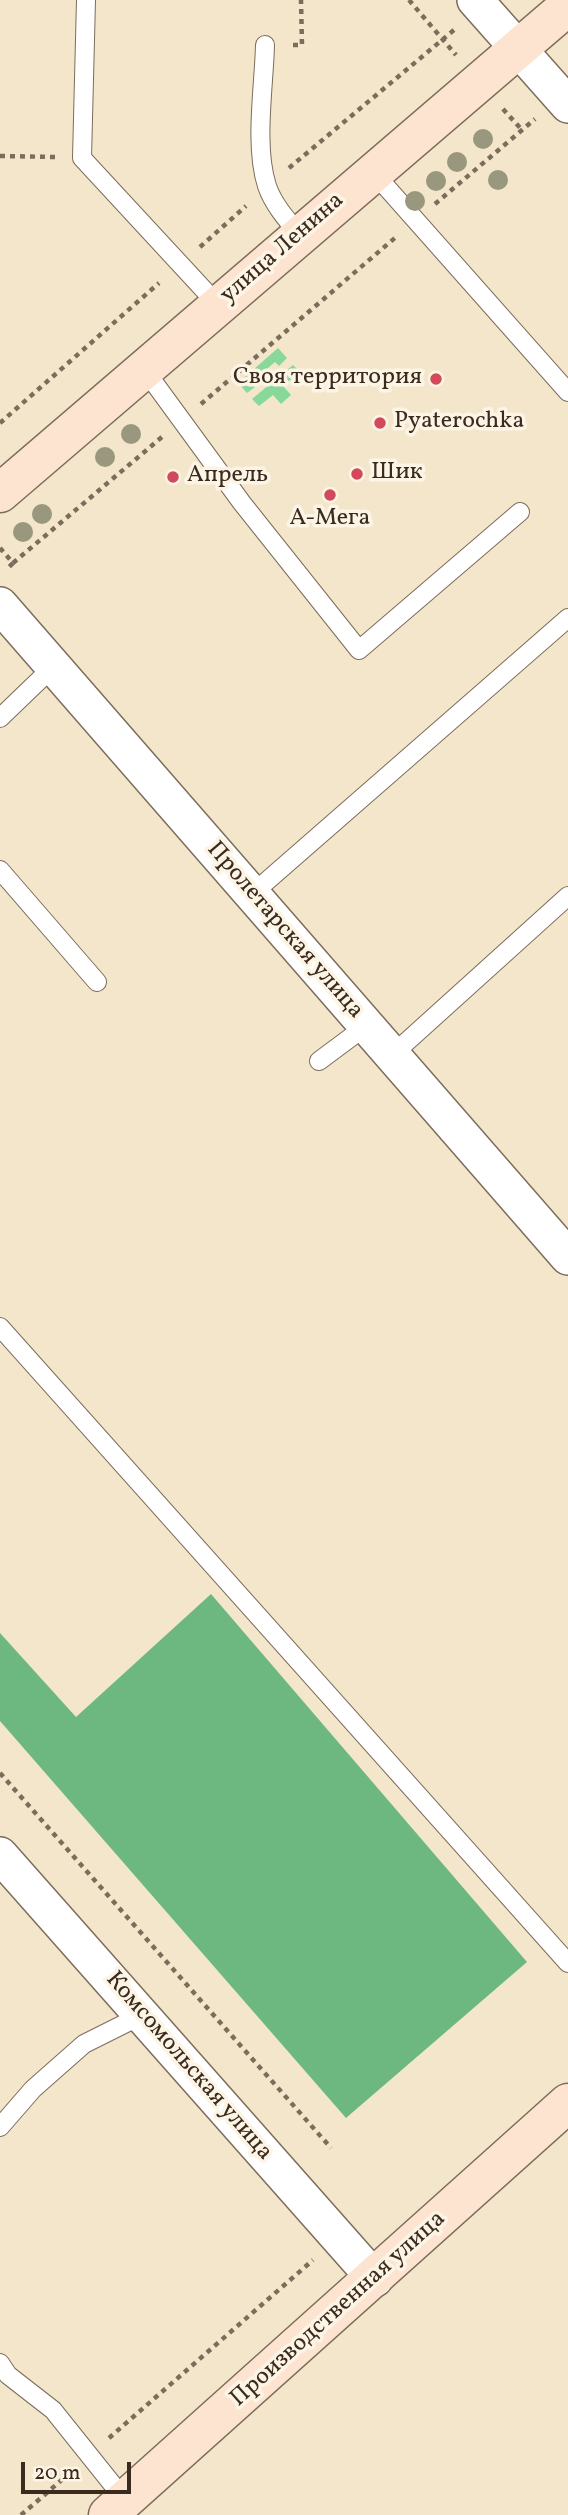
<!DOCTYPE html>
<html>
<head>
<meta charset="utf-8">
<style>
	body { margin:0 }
	#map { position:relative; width:568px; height:2515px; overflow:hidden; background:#f4e6cb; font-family:Vollkorn,serif }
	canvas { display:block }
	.scale { position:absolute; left:21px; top:2462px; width:110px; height:32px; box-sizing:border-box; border:4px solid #3b2a1e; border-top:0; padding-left:9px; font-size:21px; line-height:24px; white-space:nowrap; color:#3b2a1e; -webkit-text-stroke:5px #fcf5e5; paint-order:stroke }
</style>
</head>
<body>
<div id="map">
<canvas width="568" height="2515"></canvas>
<div class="scale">20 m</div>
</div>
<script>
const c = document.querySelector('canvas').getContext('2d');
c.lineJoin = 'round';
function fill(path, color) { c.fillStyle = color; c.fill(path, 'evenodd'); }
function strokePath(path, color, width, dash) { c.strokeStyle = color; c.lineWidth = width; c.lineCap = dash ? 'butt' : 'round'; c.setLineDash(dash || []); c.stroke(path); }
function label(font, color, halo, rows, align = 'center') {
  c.font = font + ' Vollkorn,serif'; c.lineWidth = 7; c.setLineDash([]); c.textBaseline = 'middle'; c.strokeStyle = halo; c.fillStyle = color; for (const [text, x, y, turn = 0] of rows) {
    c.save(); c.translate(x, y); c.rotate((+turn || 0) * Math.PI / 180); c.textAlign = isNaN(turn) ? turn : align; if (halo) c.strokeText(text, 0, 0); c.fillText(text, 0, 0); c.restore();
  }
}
const green = new Path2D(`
	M278 348 287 358 279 366 275 362 252 382 255 387 247 393 238 383Z
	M293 365 300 372 283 386 291 395 281 404 273 395 259 406 252 399Z`);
const forest = new Path2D(`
	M211 1594 527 1962 346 2118 0 1721V1633L76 1717Z`);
const path = new Path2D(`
	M409 0 456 55
	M293 45H302L301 0
	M503 109 522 130
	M0 156 56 157
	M289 168 454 30
	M435 204 535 119
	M200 247 246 206
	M201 404 396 237
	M0 423 159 283
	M0 548 13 563 6 570
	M13 563 162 437
	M0 1773 331 2148
	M109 2438 313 2260
	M21 2515 71 2472`);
const lane = new Path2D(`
	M86 0 82 158 218 305
	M265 45C264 87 254 146 267 186 273 204 287 220 300 235
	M373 172 568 392
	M144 369 242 503 359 650 520 512
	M0 718 54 666
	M0 870 97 982
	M252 894 568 618
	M392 1055 568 896
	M319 1061 366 1026
	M0 1327 568 1963
	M0 2127 33 2089 84 2044 142 2015
	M0 2363 8 2375 53 2410 125 2500`);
const street = new Path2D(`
	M475 0 568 105
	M0 605 568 1257
	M0 1855 375 2279`);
const secondary = new Path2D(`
	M0 493 568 6
	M108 2515 568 2103`);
const trees = [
	[483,139],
	[457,162],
	[498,180],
	[436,181],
	[415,201],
	[131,434],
	[105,457],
	[42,514],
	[23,532]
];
const markers = [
	[436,379,7,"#d1495b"],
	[380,423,7,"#d1495b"],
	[357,474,7,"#d1495b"],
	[173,477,7,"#d1495b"],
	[330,495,7,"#d1495b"]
];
const streetNames = [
	["улица Ленина",283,249,-41],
	["Пролетарская улица",284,931,49],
	["Комсомольская улица",188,2067,49],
	["Производственная улица",339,2310,-42]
];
const poiNames = [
	["Своя территория",422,379,"right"],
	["Pyaterochka",394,423],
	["Шик",371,474],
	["Апрель",187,477],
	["А-Мега",330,520,"center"]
];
fill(green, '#87d899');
fill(forest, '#6db881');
strokePath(lane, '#7c6c5b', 20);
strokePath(street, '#7c6c5b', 38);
strokePath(secondary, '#7c6c5b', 41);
strokePath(path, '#7c6c5b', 4.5, [5, 5]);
strokePath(lane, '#fff', 18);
strokePath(street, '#fff', 35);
strokePath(secondary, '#fde4d1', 38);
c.fillStyle = '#99977d';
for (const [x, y] of trees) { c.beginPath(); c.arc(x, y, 10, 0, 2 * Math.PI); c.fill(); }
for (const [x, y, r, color] of markers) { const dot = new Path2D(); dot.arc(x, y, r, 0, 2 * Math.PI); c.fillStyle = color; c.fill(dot); strokePath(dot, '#fcf5e5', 2.5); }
label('24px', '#3b2a1e', '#fcf5e5', streetNames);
label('24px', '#3b2a1e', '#fcf5e5', poiNames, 'left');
</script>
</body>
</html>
